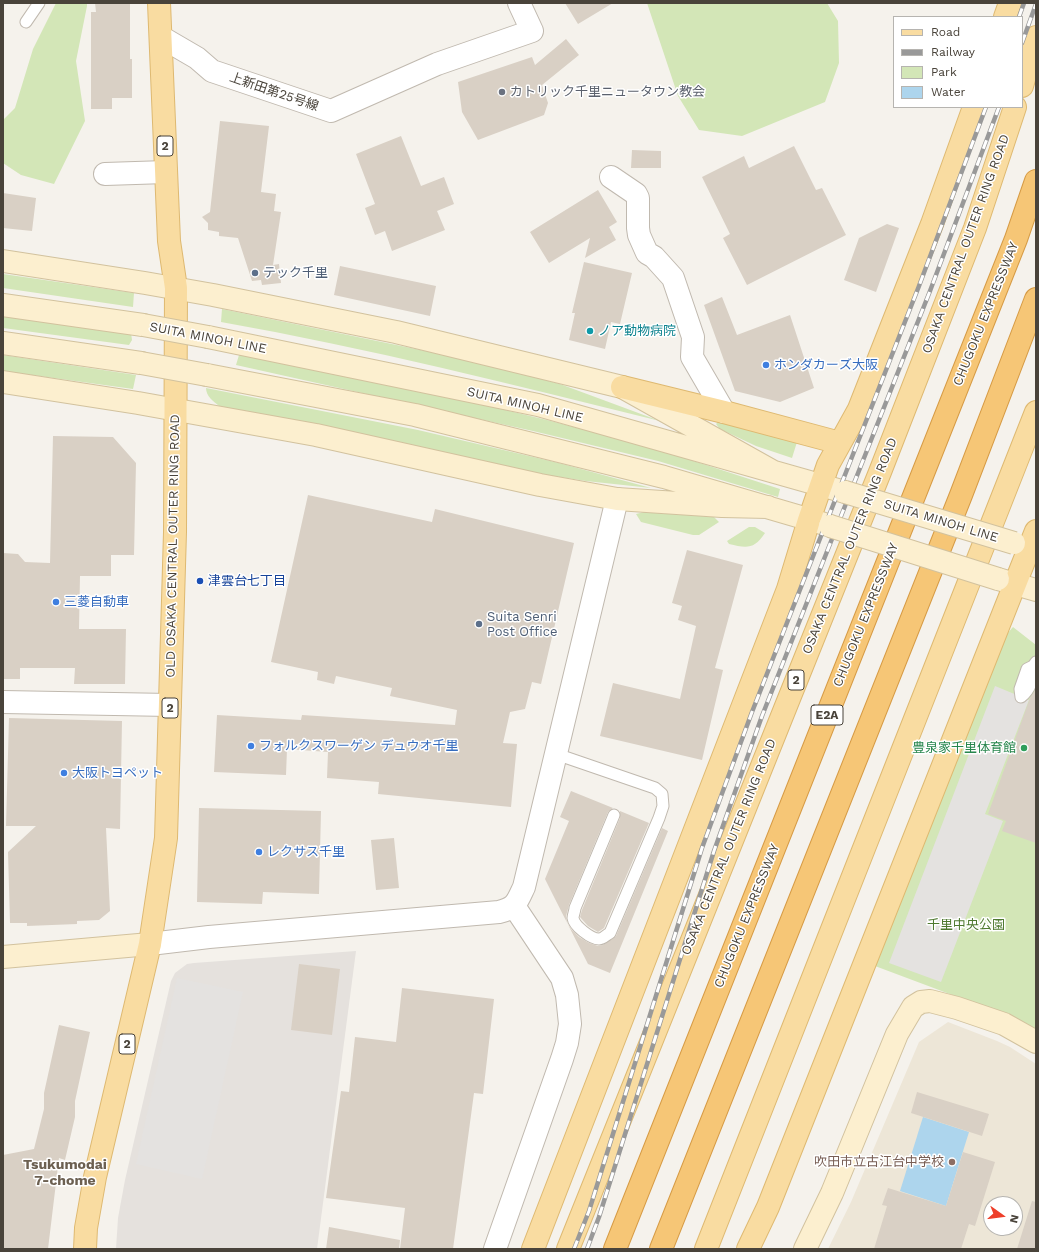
<!DOCTYPE html>
<html>
<head>
<meta charset="utf-8">
<style>
	body { margin:0 }
	#map { position:relative; width:1039px; height:1252px; overflow:hidden; background:#f5f2ec; font-family:"Work Sans",sans-serif }
	canvas { display:block }
	.frame { position:absolute; inset:0; border:4px solid #49433a; pointer-events:none }
	.legend { position:absolute; left:893px; top:16px; width:130px; height:92px; box-sizing:border-box; background:#fff; border:1px solid #b6b4b0; margin:0; padding:5px 7px; list-style:none; font-size:12px; color:#49433a }
	.legend li { display:flex; align-items:center; gap:8px; height:20px }
	.legend b { width:20px; border:1px solid #b6b4b0 }
	.north { position:absolute; left:983px; top:1196px; width:40px; height:40px; box-sizing:border-box; background:#fff; border:1px solid #b6b4b0; border-radius:50%; rotate:104deg; font-size:11px; font-weight:700; line-height:16px; text-align:center; color:#49433a }
	.north::after { content:''; display:block; margin:auto; width:14px; height:18px; background:#ee3f2a; clip-path:polygon(50% 0,100% 100%,50% 72%,0 100%) }
</style>
</head>
<body>
<div id="map">
<canvas width="1039" height="1252"></canvas>
<div class="frame"></div>
<ul class="legend">
<li><b style="height:5px;background:#f9dca1"></b>Road</li>
<li><b style="height:5px;background:#999"></b>Railway</li>
<li><b style="height:11px;background:#d3e6b7"></b>Park</li>
<li><b style="height:11px;background:#add5ed"></b>Water</li>
</ul>
<div class="north">N</div>
</div>
<script>
const c = document.querySelector('canvas').getContext('2d');
c.lineJoin = 'round';
function fill(path, color) { c.fillStyle = color; c.fill(path, 'evenodd'); }
function strokePath(path, color, width, dash) { c.strokeStyle = color; c.lineWidth = width; c.lineCap = dash ? 'butt' : 'round'; c.setLineDash(dash || []); c.stroke(path); }
function label(font, color, halo, rows, align = 'center') {
  c.font = font + ' "Work Sans","Noto Sans JP",sans-serif'; c.lineWidth = 3; c.setLineDash([]); c.textBaseline = 'middle'; c.strokeStyle = halo; c.fillStyle = color; for (const [text, x, y, turn = 0] of rows) {
    c.save(); c.translate(x, y); c.rotate((+turn || 0) * Math.PI / 180); c.textAlign = isNaN(turn) ? turn : align; if (halo) c.strokeText(text, 0, 0); c.fillText(text, 0, 0); c.restore();
  }
}
const industrial = new Path2D(`
	M356 951 317 1249H116L118 1218 125 1180 171 981 175 973 187 964 194 963Z`);
const education = new Path2D(`
	M948 1022 997 1041 1010 1047 1036 1064V1249H828L851 1202 919 1042ZM991 1204H1015V1228H991Z`);
const green = new Path2D(`
	M56 3H87V6L76 61 85 121 54 184 21 175 3 163V120L15 108 33 49Z
	M647 3H827L838 21 839 63 825 102 742 136 699 130 678 96Z
	M3 274 134 293 133 307 3 288Z
	M222 309 474 361 560 384 660 421C514 385 369 348 221 322Z
	M3 313 131 333 132 340 129 345 3 328Z
	M3 355 136 375 133 389 3 371Z
	M239 355 393 383 551 421 657 449 780 489 778 497 658 461 533 431 236 365Z
	M206 388 418 430 559 463 651 488 586 481 527 472 413 445 219 406C213 401 206 396 206 388Z
	M720 420 797 442 792 458 756 446 720 429 716 424Z
	M648 511 714 517 719 522 699 535H693L641 522 636 514Z
	M749 527H755L765 533C754 550 746 548 729 544L727 541Z
	M1013 627 1036 645V1030L1011 1017 875 966 1006 635Z`);
const parking = new Path2D(`
	M995 686 1029 700 985 814 1003 821 941 982 889 963Z
	M177 978 243 992 202 1179 136 1164Z`);
const water = new Path2D(`
	M923 1117 969 1132 946 1206 900 1191Z`);
const building = new Path2D(`
	M95 3H130V59H132V98H112V109H91V12H96Z
	M565 3H613L578 24Z
	M566 39 579 55 542 85 548 103 544 115 478 140 462 112 458 82 532 57 535 65Z
	M220 121 269 126 261 192 276 194 274 211 281 212 273 265 279 264 281 283 262 285 261 280 252 281 238 238 219 236V232L208 230V223L202 217 210 212Z
	M401 136 421 186 444 177 454 204 437 211 445 230 392 251 385 231 375 235 365 208 375 204 356 154Z
	M794 146 816 190 822 188 846 235 747 285 723 238 730 234 702 177 744 156 749 168Z
	M632 150 661 151V168H631Z
	M598 190 617 222 609 227 616 240 585 258 590 238 549 263 530 232Z
	M3 193 36 198 32 231 3 228Z
	M887 224 899 228 876 292 844 280 859 238Z
	M584 262 632 273 620 324 611 322 605 349 569 340 575 313H572Z
	M340 266 436 286 430 316 334 295Z
	M722 297 737 335 790 315 814 388 780 402 735 391 704 305Z
	M53 436 113 437 136 463 134 555H111V576H80L79 629H126L125 684H74L75 668H20V679H3V553L18 554 25 562 50 563Z
	M308 495 432 522 435 509 574 543 541 684 532 682 525 709 510 712 503 743 517 744 511 807 378 794 379 782 327 778 328 752 287 749 286 775 214 772 217 715 301 720 302 715 455 725 457 710 390 696 392 688 336 676 334 684 317 680 318 672 271 662Z
	M687 550 743 565 715 668 723 670 702 760 600 736 613 683 680 699 696 626 678 620 682 606 672 603Z
	M1036 689V843L1002 831 1006 821 988 814 1030 698Z
	M9 718 122 721 120 829 106 828 110 911 99 920 77 921V924L27 926V923H10L8 852 36 826H6Z
	M571 791 613 808 608 812 569 905 566 916 567 923 571 929 579 937 589 943 598 946 603 945 616 936 662 828 668 831 610 973 588 964 553 895 545 879 569 821 560 817Z
	M199 808 321 811 319 894 263 892 262 904 197 902Z
	M620 811 649 823 604 928 598 932 588 926 580 917 582 910 620 818Z
	M394 838 399 888 376 890 371 840Z
	M299 964 340 969 332 1035 291 1030Z
	M402 988 494 999 483 1094 474 1093 453 1249H400L405 1208 326 1198 341 1091 349 1092 355 1037 396 1042Z
	M59 1025 90 1032 75 1101V1117L65 1160 59 1158 48 1249H3V1155L34 1149 44 1109V1093Z
	M917 1092 989 1114 982 1136 911 1113Z
	M963 1152 995 1162 975 1226 969 1224 961 1249H874L887 1206 882 1205 888 1188 946 1206Z
	M1032 1201 1036 1202V1249H1017Z
	M329 1227 400 1240 399 1249H326Z`);
const lane = new Path2D(`
	M26 22 39 3
	M1033 666C1035 677 1030 690 1021 697L1020 689 1027 669 1033 666 1036 662
	M556 754 655 788 662 794 663 806 659 818 610 933C606 935 603 939 599 939 591 939 574 926 573 918 573 915 575 911 575 908L614 815`);
const street = new Path2D(`
	M161 37 197 58 212 71 331 111 437 64 532 31 519 3
	M105 174 166 172
	M611 177 636 194 638 198V228L639 235 647 253 654 257 673 278 693 337 692 357 724 412
	M3 702 170 705
	M150 944 209 937 499 912C516 908 517 902 524 887L617 499
	M495 1249 562 1059 567 1043 570 1024 567 995 562 978 514 906`);
const secondary = new Path2D(`
	M3 261 145 283 213 295 396 332 622 387 772 471
	M3 305 143 325
	M208 337 538 405 845 492
	M3 343 141 363
	M207 375 415 415 664 477 828 525
	M3 382 138 403 316 435 540 485 617 499 722 506 768 507
	M998 579 1036 590
	M3 957 150 944
	M805 1249 832 1193 897 1034 913 1007 921 1002 930 1001 957 1008 1004 1024 1036 1042`);
const primary = new Path2D(`
	M1005 17 1010 3
	M1022 86 1036 37
	M622 387 724 412 840 443
	M85 1249 86 1228 95 1177 150 944 166 838 175 532 176 288 169 241 159 3
	M533 1249 788 589 809 520 828 465 859 409 932 224 974 107
	M568 1249 880 472 975 228 1015 107
	M706 1249 1036 412
	M748 1249 768 1207 1036 531`);
const highway = new Path2D(`
	M615 1249 1016 239 1036 181
	M661 1249 961 495 1036 299`);
const rail = new Path2D(`
	M1019 17 1024 3
	M1022 43 1036 4
	M574 1249 589 1211 702 848 752 712 919 286 986 107
	M587 1249 599 1217 714 851 762 716 930 291 999 107`);
const secondaryBridge = new Path2D(`
	M143 325 208 337
	M141 363 207 375
	M845 492 1014 543
	M830 526 998 579`);
const markers = [
	[502,92,4,"#6b7280"],
	[255,273,4,"#5c6f8a"],
	[590,331,4,"#0f9aa8"],
	[766,365,4,"#3f7fe0"],
	[200,581,4,"#1a4fb4"],
	[56,602,4,"#3f7fe0"],
	[479,624,4,"#5c6f8a"],
	[251,746,4,"#3f7fe0"],
	[1024,748,4,"#2e9e5b"],
	[64,773,4,"#3f7fe0"],
	[259,852,4,"#3f7fe0"],
	[952,1162,4,"#8d6e63"]
];
const shields = [
	[165,146,16],
	[796,680,16],
	[170,708,16],
	[827,715,32],
	[127,1044,16]
];
const shieldNames = [
	["2",165,146],
	["2",796,680],
	["2",170,708],
	["E2A",827,715],
	["2",127,1044]
];
const streetNames = [
	["上新田第25号線",274,92,19],
	["OSAKA CENTRAL OUTER RING ROAD",966,244,-70],
	["CHUGOKU EXPRESSWAY",986,314,-68],
	["SUITA MINOH LINE",208,338,11],
	["SUITA MINOH LINE",525,405,13],
	["SUITA MINOH LINE",941,521,17],
	["OLD OSAKA CENTRAL OUTER RING ROAD",173,546,-89],
	["OSAKA CENTRAL OUTER RING ROAD",850,546,-68],
	["CHUGOKU EXPRESSWAY",866,615,-68],
	["OSAKA CENTRAL OUTER RING ROAD",729,847,-68],
	["CHUGOKU EXPRESSWAY",747,916,-68]
];
const worshipNames = [
	["カトリック千里ニュータウン教会",510,92]
];
const serviceNames = [
	["テック千里",263,273],
	["Suita Senri",487,617],
	["Post Office",487,632]
];
const cultureNames = [
	["ノア動物病院",598,331]
];
const shopNames = [
	["ホンダカーズ大阪",774,365],
	["三菱自動車",64,602],
	["フォルクスワーゲン デュウオ千里",259,746],
	["大阪トヨペット",72,773],
	["レクサス千里",267,852]
];
const transitNames = [
	["津雲台七丁目",208,581]
];
const leisureNames = [
	["豊泉家千里体育館",1016,748]
];
const parkNames = [
	["千里中央公園",966,925]
];
const educationNames = [
	["吹田市立古江台中学校",944,1162]
];
const neighbourhoodNames = [
	["Tsukumodai",65,1165],
	["7-chome",65,1181]
];
fill(industrial, '#e5e1dd');
fill(education, '#ede6d7');
fill(green, '#d3e6b7');
fill(parking, '#e4e2e0');
fill(water, '#add5ed');
fill(building, '#d9d0c5');
strokePath(lane, '#c0b9af', 13);
strokePath(street, '#c0b9af', 24);
strokePath(secondary, '#d2c29e', 24);
strokePath(primary, '#deb971', 24);
strokePath(highway, '#d69b45', 24);
strokePath(lane, '#fff', 11);
strokePath(street, '#fff', 22);
strokePath(secondary, '#fcefcf', 22);
strokePath(primary, '#f9dca1', 22);
strokePath(highway, '#f6c676', 22);
strokePath(rail, '#999', 4.5);
strokePath(rail, '#fff', 3, [9]);
strokePath(secondaryBridge, '#d2c29e', 24, []);
strokePath(secondaryBridge, '#fcefcf', 22);
for (const [x, y, r, color] of markers) { const dot = new Path2D(); dot.arc(x, y, r, 0, 2 * Math.PI); c.fillStyle = color; c.fill(dot); strokePath(dot, '#fff', 1.5); }
for (const [x, y, w] of shields) { const box = new Path2D(); box.roundRect(x - w / 2, y - 10, w, 20, 3); c.fillStyle = '#fff'; c.fill(box); strokePath(box, '#49433a', 1); }
label('bold 12px', '#49433a', null, shieldNames);
label('13px', '#49433a', '#fff', streetNames);
label('13px', '#5b616d', '#fff', worshipNames, 'left');
label('13px', '#4e5e75', '#fff', serviceNames, 'left');
label('13px', '#0d838f', '#fff', cultureNames, 'left');
label('13px', '#366cbe', '#fff', shopNames, 'left');
label('13px', '#164399', '#fff', transitNames, 'left');
label('13px', '#27864d', '#fff', leisureNames, 'right');
label('13px', '#4e792f', '#fff', parkNames);
label('13px', '#785e54', '#fff', educationNames, 'right');
label('bold 14px', '#6c6051', '#fff', neighbourhoodNames);
</script>
</body>
</html>
